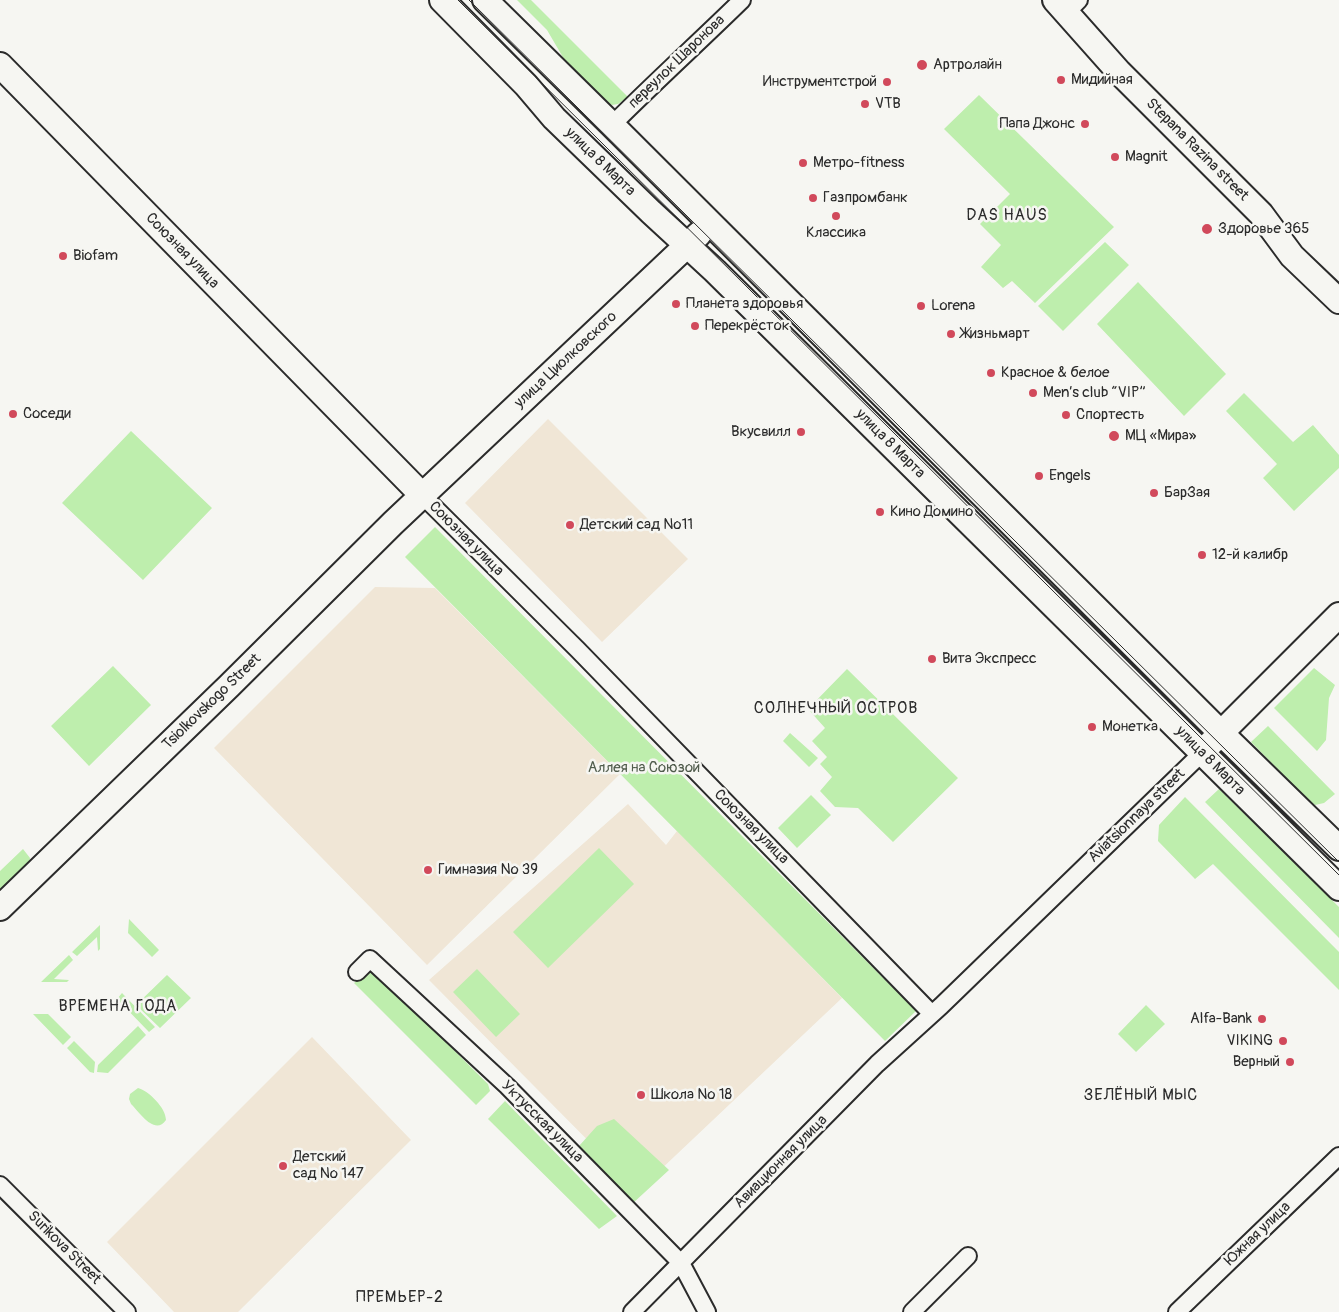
<!DOCTYPE html>
<html>
<head>
<meta charset="utf-8">
<style>
	body { margin:0 }
	canvas { display:block; background:#f6f6f2 }
</style>
</head>
<body>
<canvas width="1339" height="1312"></canvas>
<script>
const c = document.querySelector('canvas').getContext('2d');
c.lineJoin = 'round';
function fill(path, color) { c.fillStyle = color; c.fill(path, 'evenodd'); }
function strokePath(path, color, width, dash) { c.strokeStyle = color; c.lineWidth = width; c.lineCap = dash ? 'butt' : 'round'; c.setLineDash(dash || []); c.stroke(path); }
function label(font, color, halo, rows, align = 'center') {
  c.font = font + ' Pangolin,sans-serif'; c.lineWidth = 5; c.setLineDash([]); c.textBaseline = 'middle'; c.strokeStyle = halo; c.fillStyle = color; for (const [text, x, y, turn = 0] of rows) {
    c.save(); c.translate(x, y); c.rotate((+turn || 0) * Math.PI / 180); c.textAlign = isNaN(turn) ? turn : align; if (halo) c.strokeText(text, 0, 0); c.fillText(text, 0, 0); c.restore();
  }
}
const built = new Path2D(`
	M548 419 688 559 602 642 465 503Z
	M375 587 435 588 620 774 427 965 214 748Z
	M628 804 666 845 677 831 842 998 638 1191 429 980Z
	M312 1037 411 1140 238 1312H174L107 1242Z`);
const green = new Path2D(`
	M517 0H531L628 97 618 104 612 105 600 98 571 71 547 30Z
	M979 95 1114 227 1035 303 1012 281 1003 288 981 267 1001 245 980 224 1010 194 944 129Z
	M1105 242 1129 265 1063 331 1038 306Z
	M1138 282 1226 374 1184 416 1097 324Z
	M1244 393 1293 442 1313 425 1339 455V468L1294 511 1263 478 1277 464 1226 411Z
	M131 431 212 508 143 580 62 503Z
	M435 527 916 1011 885 1041 405 557Z
	M113 666 151 705 89 766 51 726Z
	M1314 668 1335 685 1329 698 1326 740 1317 751 1274 708Z
	M847 669 958 778 893 842 858 808 835 807 820 791 832 777 820 764 827 757 812 741 825 728 808 709Z
	M1268 726 1335 794 1324 803 1315 805 1307 799 1251 742Z
	M790 733 818 758 809 767 783 741Z
	M1219 789 1339 907V938L1205 802Z
	M811 795 831 815 797 848 778 828Z
	M1185 797 1339 952V990L1213 864 1195 879 1158 841 1159 825Z
	M599 848 634 884 548 968 513 932Z
	M23 849 30 858 29 865 0 896V871Z
	M129 919 159 950 152 957 128 933Z
	M100 925V949L98 951 97 937 77 956 72 952Z
	M69 955 73 960 54 979 69 980 67 982H41Z
	M477 969 520 1014 496 1037 453 992Z
	M368 972 379 976 488 1084 490 1091 476 1105 354 983Z
	M167 975 191 998 160 1028 136 1005Z
	M122 993 155 1027 149 1032 117 999Z
	M1146 1005 1165 1024 1136 1052 1118 1034Z
	M33 1014H48L71 1037 63 1045Z
	M138 1026 146 1035 108 1073 97 1072 98 1065Z
	M74 1041 95 1062 94 1073 90 1072 67 1048Z
	M138 1088C149 1091 166 1108 166 1120 155 1136 140 1113 131 1104L129 1099 130 1094Z
	M505 1101 617 1216 599 1229 488 1119Z
	M614 1119 669 1170 632 1204 579 1146 597 1126Z`);
const street = new Path2D(`
	M1067 12 1079 0
	M612 125C655 82 699 42 742 0
	M422 495 578 650 932 1014
	M357 972 370 959 507 1086 681 1263 707 1312
	M0 1185 127 1312
	M632 1312 877 1064 941 1006 1202 753
	M912 1312 968 1256
	M1177 1312 1339 1156`);
const secondary = new Path2D(`
	M442 0 526 85 554 118 651 212 715 271 1339 888
	M485 0 612 125 1221 733 1339 848
	M1055 0 1119 72 1261 214 1292 256 1339 301
	M0 65 422 495
	M1211 743 1339 615
	M0 908 229 686 393 523 699 234`);
const tram = new Path2D(`
	M458 0 1339 875
	M469 0 1339 862`);
const markers = [
	[922,65,6,"#d1495b"],
	[1061,80,5,"#d1495b"],
	[887,82,5,"#d1495b"],
	[865,104,5,"#d1495b"],
	[1085,124,5,"#d1495b"],
	[1115,157,5,"#d1495b"],
	[803,163,5,"#d1495b"],
	[813,198,5,"#d1495b"],
	[836,216,5,"#d1495b"],
	[1207,229,6,"#d1495b"],
	[63,256,5,"#d1495b"],
	[676,304,5,"#d1495b"],
	[921,306,5,"#d1495b"],
	[695,326,5,"#d1495b"],
	[951,334,5,"#d1495b"],
	[991,373,5,"#d1495b"],
	[1033,393,5,"#d1495b"],
	[13,414,5,"#d1495b"],
	[1066,415,5,"#d1495b"],
	[801,432,5,"#d1495b"],
	[1114,436,6,"#d1495b"],
	[1039,476,5,"#d1495b"],
	[1154,493,5,"#d1495b"],
	[880,512,5,"#d1495b"],
	[570,525,5,"#d1495b"],
	[1202,555,5,"#d1495b"],
	[932,659,5,"#d1495b"],
	[1092,727,5,"#d1495b"],
	[428,870,5,"#d1495b"],
	[1262,1019,5,"#d1495b"],
	[1283,1041,5,"#d1495b"],
	[1290,1062,5,"#d1495b"],
	[641,1095,5,"#d1495b"],
	[283,1166,5,"#d1495b"]
];
const streetNames = [
	["переулок Шаронова",677,62,-44],
	["Stepana Razina street",1197,150,45],
	["улица 8 Марта",600,162,44],
	["Союзная улица",182,251,46],
	["улица Циолковского",566,360,-43],
	["улица 8 Марта",890,444,45],
	["Союзная улица",466,539,45],
	["Tsiolkovskogo Street",212,702,-44],
	["улица 8 Марта",1210,761,45],
	["Aviatsionnaya street",1137,816,-44],
	["Союзная улица",751,827,45],
	["Уктусская улица",542,1122,45],
	["Авиационная улица",781,1162,-45],
	["Южная улица",1258,1234,-44],
	["Surikova Street",64,1248,45]
];
const poiNames = [
	["Артролайн",933,65],
	["Мидийная",1071,80],
	["Инструментстрой",877,82,"right"],
	["VTB",875,104],
	["Папа Джонс",1075,124,"right"],
	["Magnit",1125,157],
	["Метро-fitness",813,163],
	["Газпромбанк",823,198],
	["Здоровье 365",1218,229],
	["Классика",836,233,"center"],
	["Biofam",73,256],
	["Планета здоровья",686,304],
	["Lorena",931,306],
	["Перекрёсток",705,326],
	["Жизньмарт",961,334],
	["Красное & белое",1001,373],
	["Men’s club “VIP”",1043,393],
	["Соседи",23,414],
	["Спортесть",1076,415],
	["Вкусвилл",791,432,"right"],
	["МЦ «Мира»",1125,436],
	["Engels",1049,476],
	["БарЗая",1164,493],
	["Кино Домино",890,512],
	["Детский сад №11",580,525],
	["12-й калибр",1212,555],
	["Вита Экспресс",942,659],
	["Монетка",1102,727],
	["Гимназия № 39",438,870],
	["Alfa-Bank",1252,1019,"right"],
	["VIKING",1273,1041,"right"],
	["Верный",1280,1062,"right"],
	["Школа № 18",651,1095],
	["Детский",293,1157],
	["сад № 147",293,1174]
];
const parkNames = [
	["Аллея на Союзой",644,768]
];
const neighbourhoodNames = [
	["DAS HAUS",1007,216],
	["СОЛНЕЧНЫЙ ОСТРОВ",836,709],
	["ВРЕМЕНА ГОДА",118,1007],
	["ЗЕЛЁНЫЙ МЫС",1141,1096],
	["ПРЕМЬЕР-2",400,1298]
];
fill(built, '#f0e6d6');
fill(green, '#beeead');
strokePath(street, '#2b2b2b', 20);
strokePath(secondary, '#2b2b2b', 28);
strokePath(street, '#f6f6f2', 16);
strokePath(secondary, '#f6f6f2', 24);
strokePath(tram, '#2b2b2b', 1);
for (const [x, y, r, color] of markers) { const dot = new Path2D(); dot.arc(x, y, r, 0, 2 * Math.PI); c.fillStyle = color; c.fill(dot); strokePath(dot, '#f6f6f2', 2); }
label('15px', '#2b2b2b', '#f6f6f2', streetNames);
label('15px', '#2b2b2b', '#f6f6f2', poiNames, 'left');
label('15px', '#505c4c', '#f6f6f2', parkNames);
c.letterSpacing = '1px';
label('16px', '#2b2b2b', '#f6f6f2', neighbourhoodNames);
c.letterSpacing = '0px';
</script>
</body>
</html>
